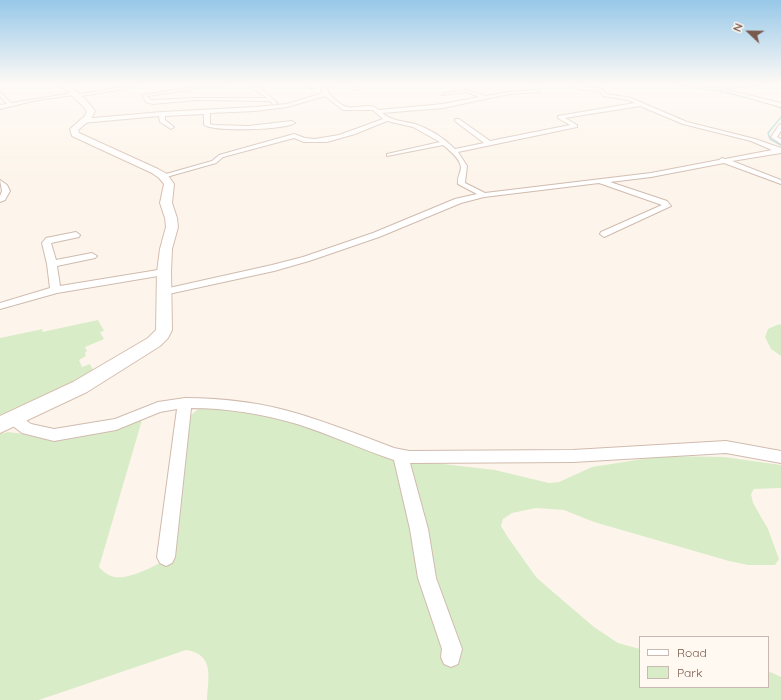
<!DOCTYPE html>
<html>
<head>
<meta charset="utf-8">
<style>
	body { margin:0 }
	#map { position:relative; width:781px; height:700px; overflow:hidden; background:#fdf5eb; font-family:Quicksand,sans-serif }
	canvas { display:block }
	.legend { position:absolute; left:639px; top:636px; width:130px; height:52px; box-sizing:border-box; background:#fff9f2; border:1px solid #c9b9b0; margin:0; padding:5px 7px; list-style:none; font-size:12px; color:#79594c }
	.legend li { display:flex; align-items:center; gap:8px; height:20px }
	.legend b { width:20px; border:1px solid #c9b9b0 }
	.north { position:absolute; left:729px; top:12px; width:40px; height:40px; -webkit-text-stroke:3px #fff9f2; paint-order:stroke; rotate:292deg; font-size:11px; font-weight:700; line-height:16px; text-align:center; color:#79594c }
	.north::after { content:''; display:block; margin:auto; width:14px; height:18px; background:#79594c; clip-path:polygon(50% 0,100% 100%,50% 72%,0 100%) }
</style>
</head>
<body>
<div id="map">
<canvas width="781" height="700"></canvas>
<ul class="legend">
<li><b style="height:5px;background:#fff"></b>Road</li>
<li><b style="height:11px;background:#d9ecc8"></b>Park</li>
</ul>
<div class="north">N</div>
</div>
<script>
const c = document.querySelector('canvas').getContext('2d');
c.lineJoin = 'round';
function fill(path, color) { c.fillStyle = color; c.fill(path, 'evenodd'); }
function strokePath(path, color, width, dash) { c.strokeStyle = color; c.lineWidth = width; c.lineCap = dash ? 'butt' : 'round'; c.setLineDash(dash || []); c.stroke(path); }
const green = new Path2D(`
	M98 320 104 331 100 332 104 339 85 347 87 351 85 353 86 356 79 360 82 367 90 364 94 372 0 420V338L43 329 42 332Z
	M779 324 781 325V356L771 349 765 337 768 329Z
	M205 407 227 409 293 422 408 460 495 470 549 483 559 482 592 467 662 456 724 457 781 465V488L754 489 751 494 753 503 768 529 779 559 775 565H748L729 561 594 522 564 510 536 508 512 513 503 519 501 526 507 536 536 577 553 592 594 627 618 643 640 649V687H768V671L781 677V700H207C208 678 215 654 186 650L39 700H0V434L8 432 49 437 141 418 142 420 99 567C103 572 109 576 115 577 129 580 160 564 171 556L190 416 198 409Z`);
const stream = new Path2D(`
	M307 84 312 90
	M690 84 748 98
	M773 105 781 108
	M781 117 768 133 770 139 781 145`);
const street = new Path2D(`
	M130 84H136L124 89 76 97 74 95 37 100 0 109V105L7 104 0 96V92L11 103 73 93 75 95 123 87Z
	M217 84H229L147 96 150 100H153L196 98H267L253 89 250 84C258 84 271 97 277 103L274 105 270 101 196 100 153 104 146 102 142 95Z
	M331 84H343L326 88C329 95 340 106 348 107 358 109 371 102 379 110L443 104 479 97 467 92 442 95 444 93 467 90 485 96 509 92 535 90 531 84H535L540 92 509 94 443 108 382 113C392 121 403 121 415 124 430 129 444 138 455 149L484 143 455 121V119H459L490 141 570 125 558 118V116L635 103 628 100 603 96 599 91 579 89 570 84 602 89 607 94 631 98 687 122 755 139 781 148V153L732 161 781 180V184L724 163 651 177 610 182 667 201 671 206 604 237 600 234 601 232 662 205 599 183 484 197 461 203 379 237 309 261 274 271 164 295 160 294 159 292 160 290 272 265 303 257 373 233 455 199 477 194 458 184C457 178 460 174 461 168 461 159 449 150 443 145L387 156V154L440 142 413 127 387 121 355 134 327 142H304L294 138 223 157 216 163 163 178 159 176 212 161 219 155 294 134 305 138 315 139 339 135 383 119 373 110H343L325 96 287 107 255 111 210 113V124L214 125 248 126 292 121 295 123C284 130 215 132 204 125V114L165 116V120L174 127 171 129 160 122 159 116 82 123 79 121 82 119 162 112 255 107 287 104 323 93 321 87ZM640 106 683 124 751 141 772 150 725 159 722 158 719 160 651 173 485 193 465 183 467 166 458 152 577 127V125L565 118Z
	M350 84H355L360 89 356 90Z
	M674 84 711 88 767 84 711 90Z
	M728 90 781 103V107L728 92Z
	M781 124V131L777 137 781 139V144L771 137 779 125Z
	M0 180 7 185 10 191 5 200 0 202V196L2 191Z
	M76 232 80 235 79 237 51 243 56 260 92 253 97 256 95 258 57 266 60 286 164 269 169 272 164 275 57 293 0 309V303L50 288 47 264 42 243 46 238Z
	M185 398C223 398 263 403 299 414 331 424 363 436 394 448L409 451 573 450 726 441 781 451V463L726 453 573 462 410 463 428 529 436 578 462 649 458 664 451 667 444 664 441 657 442 649 418 578 410 529 394 460C361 449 329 434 297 424 263 414 226 408 191 408L175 557 172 563 166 566 160 563 157 557 177 409 160 412 116 430 54 441 22 433 9 423 7 419 9 415 14 413 19 415 31 424 54 429 115 419 158 402Z`);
const secondary = new Path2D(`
	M59 84C73 84 87 100 95 111L91 119 78 130 79 133 158 169 167 174 174 184 172 203 177 218 178 227 172 249 171 272 172 330 168 338 160 346 87 392 0 433V416L73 382 148 338 156 330 157 272 160 249 166 227 165 218 160 203 164 184 159 178 152 173 72 136 70 129 85 116 87 111 82 105Z`);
fill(green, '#d9ecc8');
strokePath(stream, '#a4d5da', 1.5);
strokePath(street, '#d0bbaf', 2);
strokePath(secondary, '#d6beaf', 2);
fill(street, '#fff');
fill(secondary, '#fff');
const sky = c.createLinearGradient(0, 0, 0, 182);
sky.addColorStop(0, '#97c8e8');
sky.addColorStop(0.46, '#fefaf6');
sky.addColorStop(1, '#fefaf600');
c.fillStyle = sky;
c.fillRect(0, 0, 781, 182);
</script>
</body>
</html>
